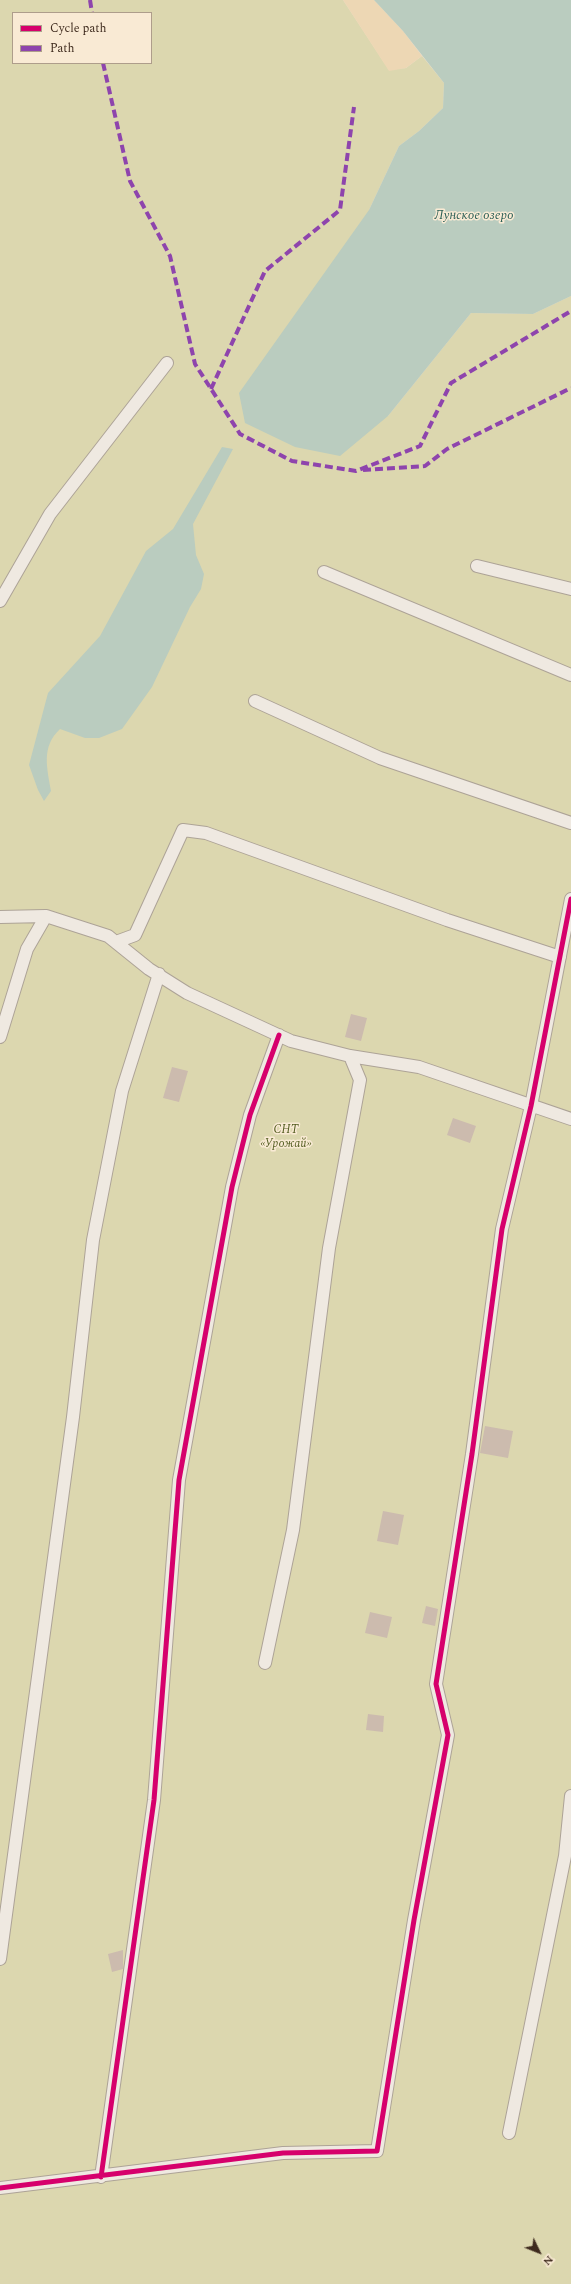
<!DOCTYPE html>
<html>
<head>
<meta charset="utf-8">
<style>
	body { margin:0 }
	#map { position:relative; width:571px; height:2284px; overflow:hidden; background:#e8dece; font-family:Spectral,serif }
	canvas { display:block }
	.legend { position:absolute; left:12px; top:12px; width:140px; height:52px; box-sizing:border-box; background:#f9ead4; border:1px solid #ae9d8b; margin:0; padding:5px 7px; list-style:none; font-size:12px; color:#3e2a1d }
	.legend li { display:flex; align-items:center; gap:8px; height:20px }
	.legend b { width:20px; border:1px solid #ae9d8b }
	.north { position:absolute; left:519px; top:2232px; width:40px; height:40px; -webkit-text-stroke:3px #f9ead4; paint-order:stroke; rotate:133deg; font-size:11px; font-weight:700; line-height:16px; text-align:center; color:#3e2a1d }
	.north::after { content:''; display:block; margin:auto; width:14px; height:18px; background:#3e2a1d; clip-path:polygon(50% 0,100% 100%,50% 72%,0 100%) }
</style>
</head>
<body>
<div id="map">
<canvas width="571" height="2284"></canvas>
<ul class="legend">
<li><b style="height:5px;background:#d6006c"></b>Cycle path</li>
<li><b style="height:5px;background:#8e44ad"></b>Path</li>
</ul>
<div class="north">N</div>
</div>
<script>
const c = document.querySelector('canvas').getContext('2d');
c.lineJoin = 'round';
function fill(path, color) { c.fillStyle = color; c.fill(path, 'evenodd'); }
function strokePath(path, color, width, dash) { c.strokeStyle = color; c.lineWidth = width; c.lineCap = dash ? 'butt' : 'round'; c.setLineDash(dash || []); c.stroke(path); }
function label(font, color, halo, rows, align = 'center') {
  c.font = font + ' Spectral,serif'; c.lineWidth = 3; c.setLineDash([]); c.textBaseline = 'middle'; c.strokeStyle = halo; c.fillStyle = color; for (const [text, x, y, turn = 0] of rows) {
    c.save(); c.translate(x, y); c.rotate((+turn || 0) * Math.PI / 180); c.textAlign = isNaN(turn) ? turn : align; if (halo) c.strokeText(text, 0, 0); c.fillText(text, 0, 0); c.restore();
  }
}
const green = new Path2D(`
	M0 0H343L389 70 406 68 422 56 444 83 443 108 419 131 399 146 369 210 388 416 471 313 533 314 571 296V2284H0ZM13 13H151V63H13Z`);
const sand = new Path2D(`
	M343 0H374L403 31 422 56 406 68 389 71Z`);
const water = new Path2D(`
	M374 0H571V296L533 314 471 313 388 416 340 456 295 447 245 423 239 393 369 210 399 146 419 131 443 108 444 83 403 31Z
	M222 447 233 449 193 524 196 555 204 574 201 589 190 607 152 687 122 729 99 738H85L60 729C41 747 47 767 51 791L44 801 38 790 29 765 48 693 100 636 146 551 173 529Z`);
const building = new Path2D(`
	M351 1014 367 1018 361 1041 345 1037Z
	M172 1067 188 1071 179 1102 163 1098Z
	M453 1118 476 1126 470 1143 447 1135Z
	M485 1426 513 1431 508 1458 480 1453Z
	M383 1511 404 1515 398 1545 377 1541Z
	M426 1606 438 1609 435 1626 422 1623Z
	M370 1612 392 1617 387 1638 365 1633Z
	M368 1714 384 1716 383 1732 366 1730Z
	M123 1950V1969L112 1972 108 1954Z`);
const street = new Path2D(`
	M477 566 571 589
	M324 572 571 675
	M0 601 50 514 167 363
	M255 701 380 758 571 823
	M0 917 46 916 108 936 149 969 187 993 291 1041 350 1056 419 1067 571 1119
	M116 942 135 935 183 830 206 833 447 920 560 957
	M0 1037 27 949 46 916
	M265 1663 293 1530 329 1248 360 1080 350 1056
	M0 1959 73 1417 93 1240 122 1091 159 974
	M509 2133 565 1856 571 1796
	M101 2177 154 1800 179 1480 232 1187 250 1115 279 1035
	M0 2188 283 2153 377 2151 414 1920 448 1735 436 1684 472 1454 502 1229 531 1106 571 899`);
const quiet = new Path2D(`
	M90 0 92 13
	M103 63 130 181 170 256 195 364 240 434 292 461 356 471 420 446 451 383 571 311
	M211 389 265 271 340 210 354 107
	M363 470 425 466 447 449 571 388`);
const cycleway = new Path2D(`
	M101 2177 154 1800 179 1480 232 1187 250 1115 279 1035
	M0 2188 283 2153 377 2151 414 1920 448 1735 436 1684 472 1454 502 1229 531 1106 571 899`);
const parkNames = [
	["СНТ",286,1131],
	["«Урожай»",286,1145]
];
const waterNames = [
	["Лунское озеро",474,216]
];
fill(green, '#dcd7af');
fill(sand, '#edd7b4');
fill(water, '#baccbf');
fill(building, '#ccbbae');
strokePath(street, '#ada397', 14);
strokePath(street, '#efe9e1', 12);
strokePath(quiet, '#8e44ad', 4, [8, 4]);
strokePath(cycleway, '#d6006c', 5);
label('italic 12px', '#545d21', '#f9ead4', parkNames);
label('italic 13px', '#2b5f56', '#f9ead4', waterNames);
</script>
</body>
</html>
